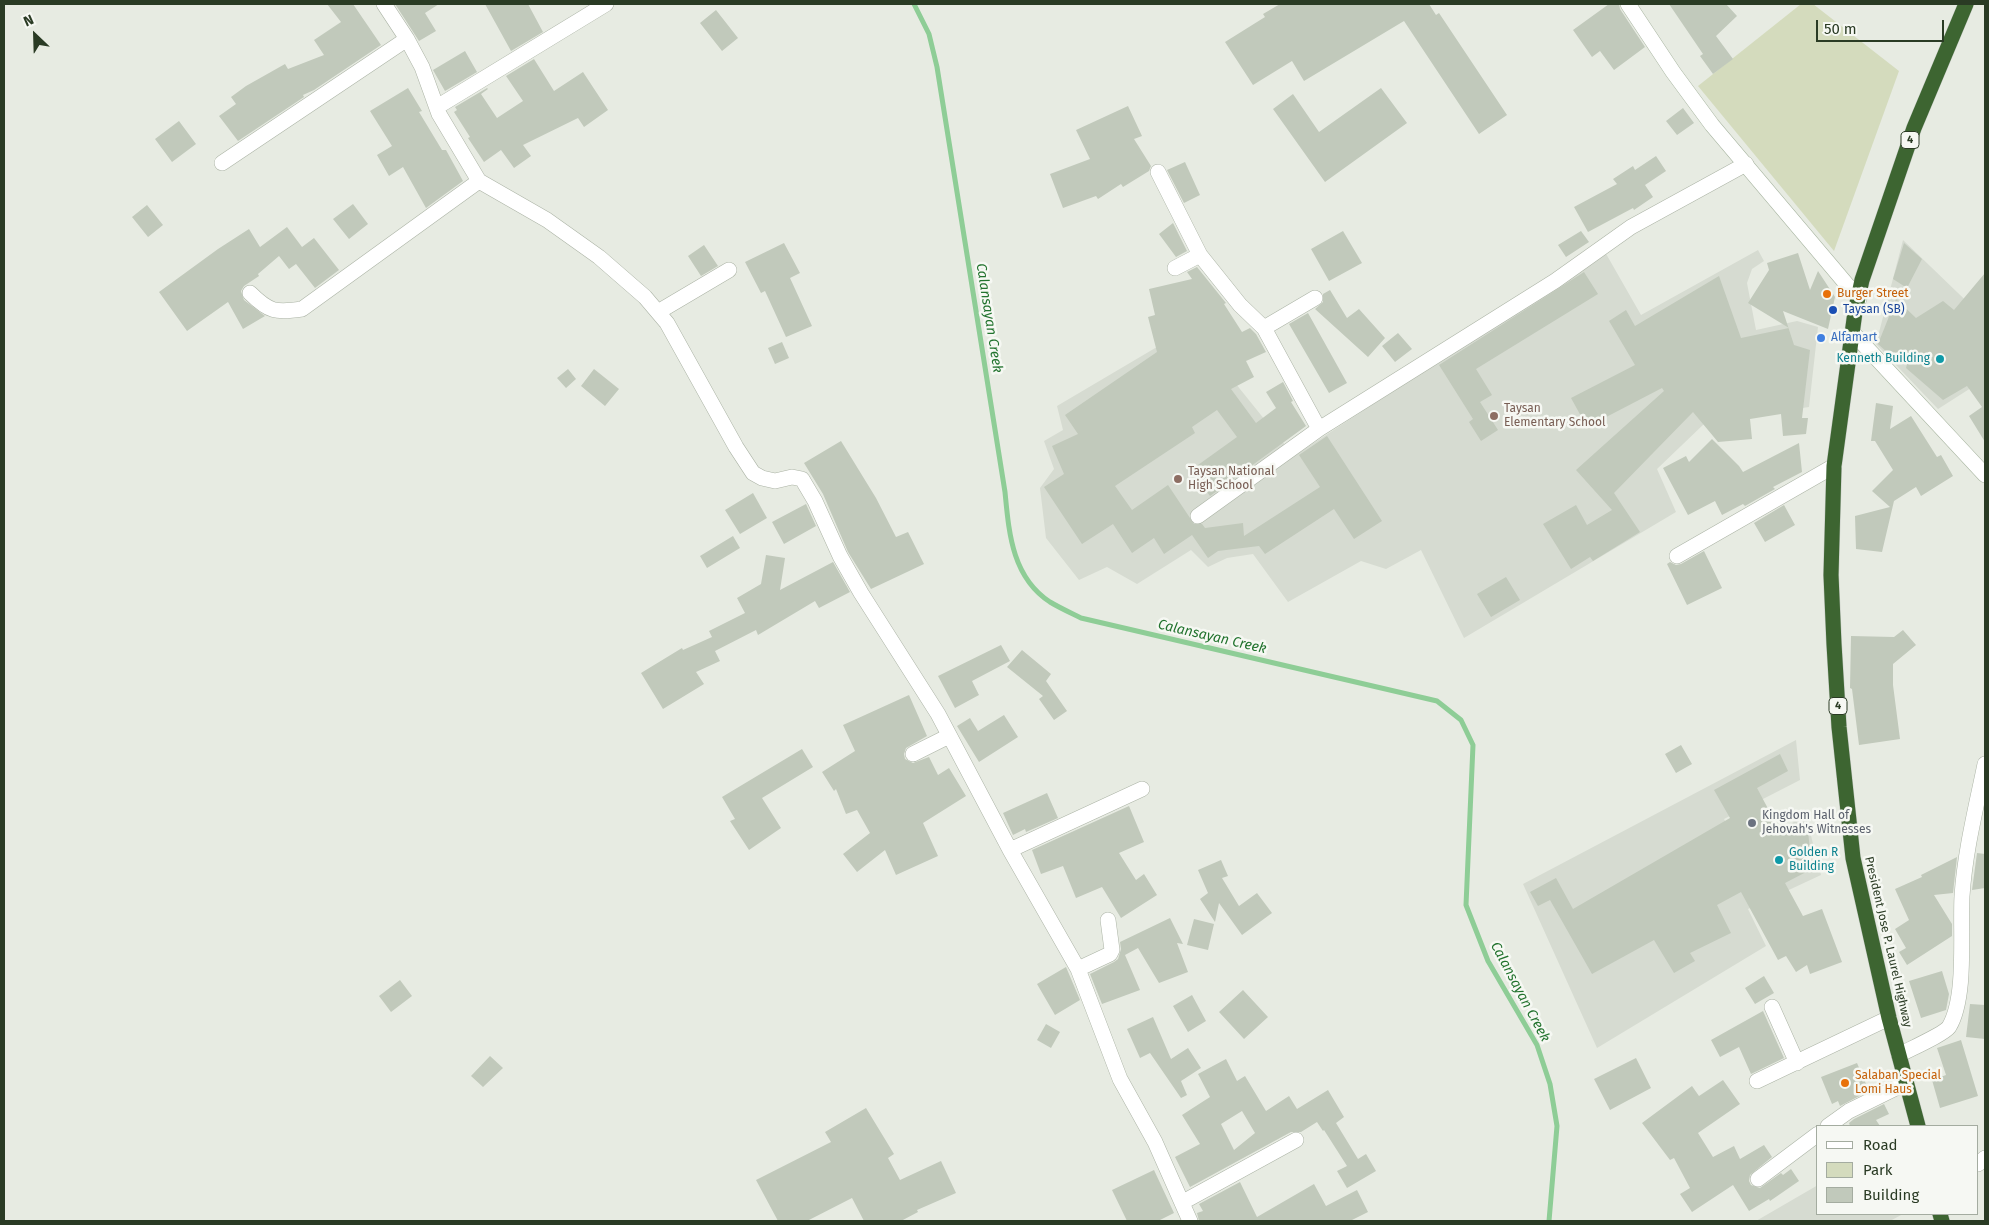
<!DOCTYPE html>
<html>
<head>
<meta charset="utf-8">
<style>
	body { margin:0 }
	#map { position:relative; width:1989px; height:1225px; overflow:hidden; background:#e7ebe2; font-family:"Fira Sans",sans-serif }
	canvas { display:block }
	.frame { position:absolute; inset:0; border:5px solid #2a3b24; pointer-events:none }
	.legend { position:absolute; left:1816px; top:1125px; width:162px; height:90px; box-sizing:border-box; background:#f6f8f3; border:1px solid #a4aca0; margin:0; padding:6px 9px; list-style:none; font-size:15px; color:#2a3b24 }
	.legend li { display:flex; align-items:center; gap:10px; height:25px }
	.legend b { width:25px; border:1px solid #a4aca0 }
	.north { position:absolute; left:10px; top:10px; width:50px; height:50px; -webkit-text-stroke:4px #f6f8f3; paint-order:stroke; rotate:336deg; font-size:14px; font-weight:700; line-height:20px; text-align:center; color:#2a3b24 }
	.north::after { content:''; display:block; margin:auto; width:18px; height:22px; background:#2a3b24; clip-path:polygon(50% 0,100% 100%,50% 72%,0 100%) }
	.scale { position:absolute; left:1816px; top:20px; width:128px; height:22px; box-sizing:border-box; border:2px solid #2a3b24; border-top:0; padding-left:6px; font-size:15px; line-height:18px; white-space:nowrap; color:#2a3b24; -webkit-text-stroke:4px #f6f8f3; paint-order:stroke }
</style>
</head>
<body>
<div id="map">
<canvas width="1989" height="1225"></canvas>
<div class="frame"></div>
<ul class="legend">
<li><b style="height:6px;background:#fff"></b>Road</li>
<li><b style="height:14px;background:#d4dbbd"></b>Park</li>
<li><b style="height:14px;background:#c1c9bb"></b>Building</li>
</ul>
<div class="north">N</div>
<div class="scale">50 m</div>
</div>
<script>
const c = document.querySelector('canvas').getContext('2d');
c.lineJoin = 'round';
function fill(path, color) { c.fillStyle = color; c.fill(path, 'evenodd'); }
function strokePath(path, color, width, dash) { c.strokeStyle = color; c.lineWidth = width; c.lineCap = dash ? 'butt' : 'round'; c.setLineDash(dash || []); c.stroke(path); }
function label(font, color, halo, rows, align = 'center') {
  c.font = font + ' "Fira Sans",sans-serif'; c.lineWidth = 5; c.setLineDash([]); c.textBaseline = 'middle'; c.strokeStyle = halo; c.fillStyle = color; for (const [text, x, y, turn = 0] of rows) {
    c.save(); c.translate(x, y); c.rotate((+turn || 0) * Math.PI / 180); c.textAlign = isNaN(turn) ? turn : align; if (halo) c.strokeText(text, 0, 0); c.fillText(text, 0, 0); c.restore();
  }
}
const built = new Path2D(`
	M1903 240 1985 319V379L1938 409 1876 344Z
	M1758 250 1764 261 1752 269 1747 283 1756 330 1797 321 1818 327 1809 407 1705 423 1657 469 1676 512 1464 638 1421 550 1386 569 1361 561 1288 602 1253 554 1227 558 1208 567 1191 550 1137 584 1107 567 1079 580 1046 538 1040 488 1054 469 1044 441 1063 430 1057 406 1162 344 1215 358 1294 456 1605 252 1641 315Z
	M1796 740 1800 780 1724 819 1740 849 1806 816 1821 875 1748 909 1766 946 1597 1048 1523 884Z
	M1818 1185V1214H1903L1890 1221H1756Z`);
const green = new Path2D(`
	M1801 4H1813L1899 71 1834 251 1698 86Z`);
const stream = new Path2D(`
	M914 4 929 34 937 67 1005 492C1009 533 1012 577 1050 602 1060 608 1071 613 1081 618L1437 701 1461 720 1473 745 1466 905 1488 961 1537 1045 1550 1084 1557 1126 1549 1221`);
const building = new Path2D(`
	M327 4H353L381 45 314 90 303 95 304 97 238 141 219 116 236 104 231 97 246 86 285 64 288 69 324 55 314 40 341 22Z
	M395 4H439L425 13 436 31 419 41Z
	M485 4H528L543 32 511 51Z
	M1280 4H1429L1436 15 1439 13 1507 115 1479 134 1404 21 1304 81 1292 61 1253 85 1225 42 1265 17 1263 14Z
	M1609 4H1619L1620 9 1645 47 1614 70 1600 51 1592 57 1573 30Z
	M1669 4H1726L1737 16 1716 36 1733 59 1713 74 1700 56 1703 54Z
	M716 10 738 38 722 51 700 23Z
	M465 51 477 72 445 91 433 70Z
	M534 59 554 91 583 72 608 110 584 127 578 118 523 145 531 156 514 168 501 150 484 162 468 138 470 137 454 112 457 110 455 107 487 88 488 89 481 94 497 118 523 101 506 76Z
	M408 88 422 111 419 112 442 150H446L463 181 426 208 403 167 389 176 377 155 392 146 370 111Z
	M1381 88 1407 123 1325 182 1273 109 1293 94 1319 132Z
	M1128 106 1142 136 1134 139 1151 166 1149 171 1123 187 1121 184 1098 199 1096 196 1063 208 1050 174 1090 159 1076 130Z
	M1683 108 1694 123 1677 135 1666 121Z
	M179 121 196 144 172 162 155 139Z
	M1656 156 1666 171 1645 185 1653 197 1634 210 1633 208 1588 232 1574 207 1617 184 1613 179 1633 166 1635 170Z
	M1185 162 1200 195 1184 203 1167 170Z
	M353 204 368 224 349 239 333 219Z
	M147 205 163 225 148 237 132 217Z
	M1173 223 1187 251 1176 257 1159 234Z
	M287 227 302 247 314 238 339 270 315 288 296 264 289 269 279 256 258 274 259 276 244 286 241 291 244 300 265 316 243 329 228 302 187 331 159 292 218 249 249 229 260 247Z
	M1343 231 1362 263 1329 281 1311 249Z
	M1581 231 1589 242 1566 257 1558 245Z
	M784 243 800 273 790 278 812 326 786 337 765 291 761 293 745 262Z
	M1904 243 1922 259 1907 288 1893 279Z
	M704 245 718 266 701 276 688 256Z
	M1798 253 1810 290 1818 271 1835 297 1828 329 1783 311 1794 345 1810 350 1802 418H1808L1806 434 1783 436 1781 414 1750 419 1752 439 1718 442 1693 412 1614 493 1640 532 1593 561 1590 557 1571 569 1543 524 1576 505 1587 525 1612 510 1576 470 1664 391 1662 388 1587 427 1571 398 1635 365 1609 321 1626 310 1635 326 1719 276 1741 338 1789 328 1748 303 1769 270 1767 263Z
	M1197 267 1226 303 1224 304 1242 332 1250 328 1256 334 1266 352 1246 361 1254 377 1231 389 1256 423 1276 408 1266 392 1283 382 1293 401 1291 402 1306 426 1210 496 1191 470 1237 437 1217 410 1192 427 1195 433 1115 486 1132 510 1168 485 1194 524H1202L1205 528 1243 523 1244 536 1320 487 1299 455 1327 436 1382 521 1354 539 1334 509 1265 554 1259 546 1218 551 1208 558 1192 535 1164 554 1154 538 1132 553 1113 524 1082 544 1044 487 1064 474 1052 446 1078 434 1065 415 1157 352 1148 317 1155 315 1149 289 1192 279 1187 272Z
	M1584 272 1598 294 1476 369 1492 395 1480 402 1498 430 1481 441 1469 422 1473 419 1439 365Z
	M1985 273V442L1969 416 1982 407 1967 386 1943 400 1906 368 1908 361 1888 353 1878 344 1896 299 1916 318 1943 301 1954 310Z
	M1330 290 1347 318 1359 309 1385 338 1368 357 1315 309 1323 302V294Z
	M1308 313 1347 383 1329 393 1289 324Z
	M1398 333 1412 349 1395 362 1382 346Z
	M782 342 789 358 775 364 768 348Z
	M568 369 576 379 566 388 557 378Z
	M594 369 619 389 605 406 581 386Z
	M1876 403 1893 406 1890 429 1911 416 1937 457 1941 455 1953 476 1921 496 1916 487 1894 501 1882 552 1856 549 1855 516 1890 507 1872 491 1893 470 1875 441H1871Z
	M1712 439 1739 466 1743 472 1799 443 1802 472 1773 487 1775 489 1745 506 1743 504 1722 515 1715 501 1688 515 1663 468 1686 456 1689 462Z
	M841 441 876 498 896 537 908 532 924 564 871 589 848 552 823 494 804 463Z
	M753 493 767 518 740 534 725 510Z
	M806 504 816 526 784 544 772 522Z
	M1784 505 1795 525 1765 542 1754 523Z
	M733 536 740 548 707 568 700 556Z
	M1704 551 1722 588 1687 605 1667 564 1670 562 1676 565 1681 564Z
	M766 555 785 558 780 590 833 562 850 592 819 608 815 601 758 635 756 630 715 651 720 661 696 672 704 684 663 709 641 673 682 648 683 650 712 637 709 631 745 613 737 598 761 584Z
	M1506 577 1520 600 1491 617 1477 594Z
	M1903 630 1916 645 1893 664V685L1900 739 1859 745 1852 689 1850 688 1851 636 1894 637Z
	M1001 645 1010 661 972 681 979 695 955 708 938 676Z
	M1022 650 1051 674 1046 681 1067 711 1054 720 1039 699 1043 696 1007 667Z
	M909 695 927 736 906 748 904 754 905 759 913 763 929 757 938 775 949 768 966 796 923 823 938 856 896 875 885 850 857 872 843 854 870 833 857 810 846 814 836 789 834 791 822 772 855 751 843 725Z
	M1004 715 1018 737 979 762 957 726 970 718 978 731Z
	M1681 745 1692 764 1676 773 1665 754Z
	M802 749 813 767 762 798 781 828 749 850 730 821 735 819 722 797Z
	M1780 754 1788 771 1757 788 1781 833 1807 822 1812 869 1785 883 1803 916 1822 909 1842 962 1810 974 1807 965 1796 972 1786 956 1778 960 1741 892 1717 905 1731 933 1690 953 1695 961 1674 973 1654 940 1592 974 1550 900 1538 906 1530 892 1556 878 1573 909 1730 818 1714 790Z
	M1047 793 1058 818 1026 832 1025 829 1013 835 1003 813Z
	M1129 806 1144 842 1119 853 1136 880 1144 874 1157 895 1121 918 1102 887 1076 898 1063 866 1041 874 1032 850Z
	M1977 853 1985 854V888L1972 890Z
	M1957 857 1953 893 1934 895 1952 924V936L1907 965 1899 952 1906 948 1895 929 1909 920 1895 889 1922 877 1921 875Z
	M1221 860 1228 876 1222 878 1239 906 1257 893 1272 913 1242 935 1219 903 1215 922 1200 899 1208 893 1198 870Z
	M1170 918 1183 944 1177 943 1188 972 1159 983 1138 948 1125 955 1140 990 1102 1004 1090 974 1114 962 1118 959 1121 949 1120 942Z
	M1194 919 1214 924 1208 950 1187 945Z
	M1066 967 1080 1000 1055 1015 1037 984Z
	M1942 971 1949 994 1946 1010 1921 1018 1909 981Z
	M1764 976 1774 993 1755 1004 1745 988Z
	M400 980 412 996 391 1012 379 996Z
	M1243 990 1268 1017 1244 1039 1219 1012Z
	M1192 995 1206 1021 1188 1032 1173 1006Z
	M1970 1004 1985 1005V1039L1966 1037Z
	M1763 1011 1784 1058 1751 1074 1739 1047 1720 1057 1711 1040Z
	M1153 1017 1171 1059 1188 1048 1201 1068 1181 1081 1187 1095 1181 1098 1150 1053 1140 1058 1127 1029Z
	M1046 1024 1060 1032 1051 1048 1037 1040Z
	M1961 1040 1978 1096 1940 1108 1932 1080 1946 1075 1937 1048Z
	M490 1056 503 1068 483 1087 471 1076Z
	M1636 1058 1651 1088 1610 1110 1594 1079Z
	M1226 1059 1237 1081 1245 1076 1266 1111 1289 1096 1297 1109 1328 1090 1344 1117 1336 1123 1358 1159 1366 1154 1376 1171 1347 1188 1337 1171 1347 1166 1324 1130 1323 1131 1317 1122 1301 1132H1291L1190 1187 1175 1157 1200 1144 1182 1115 1210 1097 1198 1074ZM1242 1111 1255 1133 1234 1150 1221 1124Z
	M1857 1063 1869 1091 1840 1106 1838 1101 1832 1104 1821 1077Z
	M1723 1080 1740 1104 1698 1133 1713 1157 1734 1146 1740 1159 1764 1145 1772 1157 1750 1175 1749 1181 1751 1185 1760 1188 1781 1173 1783 1175 1791 1169 1799 1181 1770 1201 1769 1199 1749 1211 1733 1185 1692 1212 1680 1194 1690 1188 1674 1158 1670 1160 1642 1123 1692 1086 1699 1096Z
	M1884 1104 1889 1114 1876 1120 1880 1126H1850L1849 1123 1854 1119Z
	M866 1108 894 1154 888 1158 900 1180 941 1161 956 1193 917 1210 918 1212 901 1221H864L852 1198 807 1221H778L756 1180 831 1142 825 1132Z
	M1154 1170 1174 1213 1158 1221H1127L1112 1190Z
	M1240 1182 1257 1217 1314 1184 1326 1206 1357 1190 1368 1212 1350 1221H1199L1197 1213 1203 1211 1199 1204Z`);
const street = new Path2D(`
	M384 4 407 39 422 67 439 114 479 181 547 220 599 257 645 297 667 323 736 447 753 473 762 478 775 481 792 477 802 479 815 501 840 556 861 593 938 714 1010 850 1078 969 1120 1079 1155 1142 1190 1221
	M437 107 606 4
	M222 163 407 39
	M1158 172 1200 255 1240 305 1264 328 1319 429
	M1175 268 1200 255
	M250 293C269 312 276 313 302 309L479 181
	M658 312 729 270
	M1264 328 1315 298
	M1198 516 1319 429 1555 281 1631 227 1746 164
	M1677 556 1834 466
	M913 754 949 736
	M1010 850 1142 789
	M1078 969 1110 954 1112 950 1108 920
	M1772 1007 1797 1063
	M1899 1055C1908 1050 1944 1034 1949 1027 1967 997 1960 932 1962 896 1965 851 1976 808 1985 764
	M1757 1081 1889 1018
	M1828 1126 1849 1111 1906 1083
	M1978 1164 1985 1158
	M1758 1179 1818 1134
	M1183 1202 1296 1140`);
const secondary = new Path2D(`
	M1628 4 1673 72 1712 125 1859 299
	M1853 333 1985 475`);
const highway = new Path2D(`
	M1918 1126 1889 1018 1853 858 1839 727 1834 644 1831 575 1834 466 1855 312 1862 280 1914 128 1966 4
	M1940 1214 1942 1221`);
const markers = [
	[1827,294,5,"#e8710a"],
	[1833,310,5,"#1a4fb4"],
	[1821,338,5,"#3f7fe0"],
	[1940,359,5,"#0f9aa8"],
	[1494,416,5,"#8d6e63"],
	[1178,479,5,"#8d6e63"],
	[1752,823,5,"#6b7280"],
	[1779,860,5,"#0f9aa8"],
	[1845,1083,5,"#e8710a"]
];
const shields = [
	[1910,140,18],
	[1838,706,18]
];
const shieldNames = [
	["4",1910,140],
	["4",1838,706]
];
const foodNames = [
	["Burger Street",1837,294],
	["Salaban Special",1855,1076],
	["Lomi Haus",1855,1090]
];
const transitNames = [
	["Taysan (SB)",1843,310]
];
const shopNames = [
	["Alfamart",1831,338]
];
const cultureNames = [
	["Kenneth Building",1930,359],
	["Golden R",1789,853,"left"],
	["Building",1789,867,"left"]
];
const educationNames = [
	["Taysan",1504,409],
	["Elementary School",1504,423],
	["Taysan National",1188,472],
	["High School",1188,486]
];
const worshipNames = [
	["Kingdom Hall of",1762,816],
	["Jehovah's Witnesses",1762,830]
];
const streetNames = [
	["President Jose P. Laurel Highway",1888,942,77]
];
const waterNames = [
	["Calansayan Creek",989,318,81],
	["Calansayan Creek",1212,637,13],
	["Calansayan Creek",1520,992,62]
];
fill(built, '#d6dbd1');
fill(green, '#d4dbbd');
strokePath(stream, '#8ecd96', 5);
fill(building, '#c1c9bb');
strokePath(street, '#abb3a5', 16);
strokePath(secondary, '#a9b6a2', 16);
strokePath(highway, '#c3c8c2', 16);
strokePath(street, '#fff', 15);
strokePath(secondary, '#fff', 15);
strokePath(highway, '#3d6531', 15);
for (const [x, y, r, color] of markers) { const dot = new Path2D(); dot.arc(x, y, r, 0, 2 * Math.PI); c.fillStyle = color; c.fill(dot); strokePath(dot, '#f6f8f3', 2); }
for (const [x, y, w] of shields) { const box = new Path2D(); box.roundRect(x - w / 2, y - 8.5, w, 17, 4); c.fillStyle = '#f6f8f3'; c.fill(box); strokePath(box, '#2a3b24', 1); }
label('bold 11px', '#2a3b24', null, shieldNames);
label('12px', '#c56008', '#f6f8f3', foodNames, 'left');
label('12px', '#164399', '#f6f8f3', transitNames, 'left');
label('12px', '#366cbe', '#f6f8f3', shopNames, 'left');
label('12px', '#0d838f', '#f6f8f3', cultureNames, 'right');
label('12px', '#785e54', '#f6f8f3', educationNames, 'left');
label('12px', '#5b616d', '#f6f8f3', worshipNames, 'left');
label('12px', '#2a3b24', '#f6f8f3', streetNames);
label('italic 14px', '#22732e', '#f6f8f3', waterNames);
</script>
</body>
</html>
